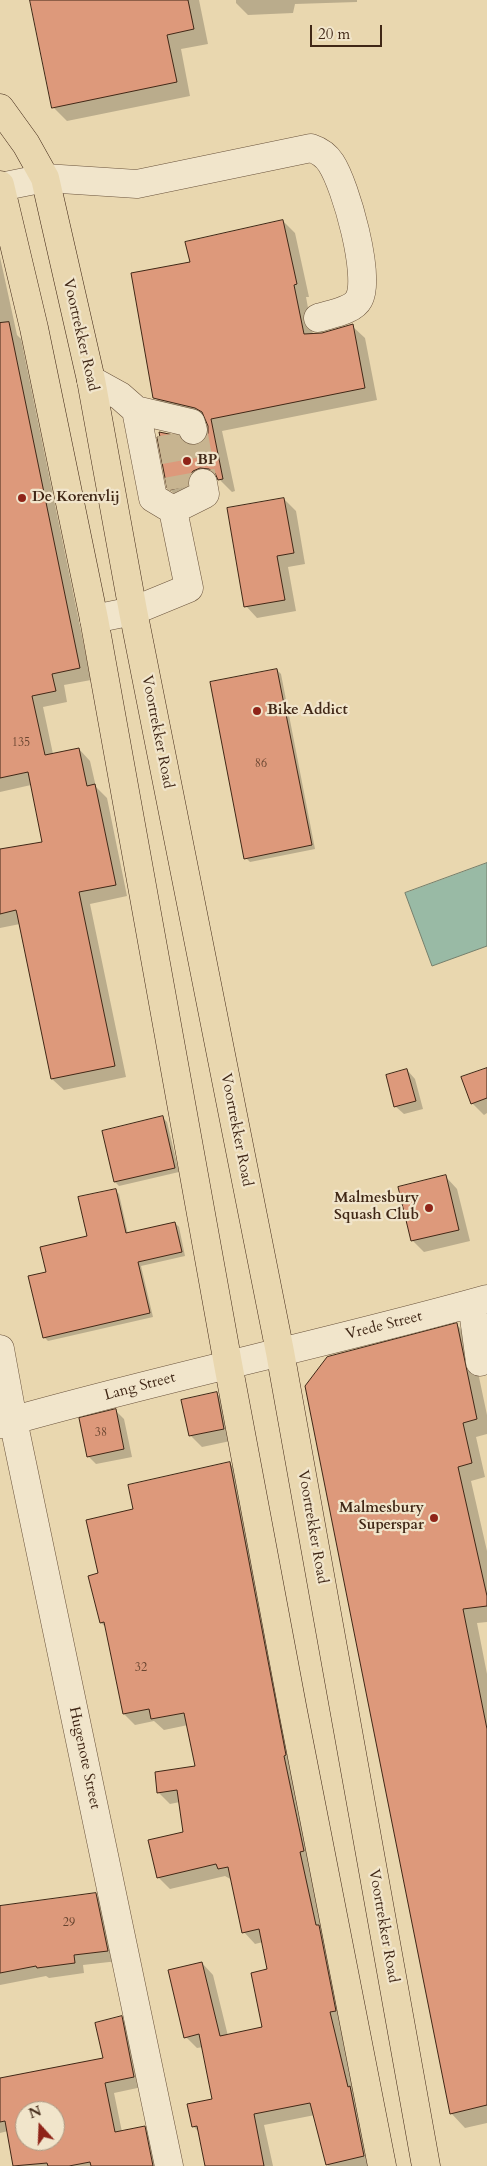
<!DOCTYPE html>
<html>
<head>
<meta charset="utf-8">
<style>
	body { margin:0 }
	#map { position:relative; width:487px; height:2166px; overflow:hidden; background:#e9d7af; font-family:Cardo,serif }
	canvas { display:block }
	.north { position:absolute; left:15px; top:2101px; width:50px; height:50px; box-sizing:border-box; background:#f1e5cb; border:1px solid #aa9983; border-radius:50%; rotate:340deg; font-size:14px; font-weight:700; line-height:20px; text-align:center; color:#402716 }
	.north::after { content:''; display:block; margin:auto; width:18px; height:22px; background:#8f2418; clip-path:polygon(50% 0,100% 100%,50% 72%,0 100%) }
	.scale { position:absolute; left:310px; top:25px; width:72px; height:22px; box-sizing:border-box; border:2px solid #402716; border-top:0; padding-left:6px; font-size:15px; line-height:18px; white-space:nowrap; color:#402716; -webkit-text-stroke:4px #f1e5cb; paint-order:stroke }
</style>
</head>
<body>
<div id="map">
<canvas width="487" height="2166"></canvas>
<div class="north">N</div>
<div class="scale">20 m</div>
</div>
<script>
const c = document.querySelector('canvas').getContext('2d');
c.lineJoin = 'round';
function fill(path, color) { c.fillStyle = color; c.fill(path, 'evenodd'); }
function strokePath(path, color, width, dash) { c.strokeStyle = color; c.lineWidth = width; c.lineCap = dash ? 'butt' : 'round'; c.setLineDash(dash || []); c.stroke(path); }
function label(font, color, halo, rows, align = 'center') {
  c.font = font + ' Cardo,serif'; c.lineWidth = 4.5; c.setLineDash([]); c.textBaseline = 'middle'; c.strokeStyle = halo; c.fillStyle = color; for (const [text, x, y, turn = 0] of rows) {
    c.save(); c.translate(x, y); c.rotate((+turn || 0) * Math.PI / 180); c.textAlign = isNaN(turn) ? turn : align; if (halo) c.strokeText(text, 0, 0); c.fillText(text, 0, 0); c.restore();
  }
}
const water = new Path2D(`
	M487 863V946L432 966 405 893Z`);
const shadow = new Path2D(`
	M31 0H199L208 44 181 49 190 96 67 121 53 107Z
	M236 0H357V2L295 4 293 13 248 15 236 3Z
	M283 221 295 233 309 297H306L313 335 323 334 352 326 365 338 377 400 222 431 235 491 232 492 220 480 214 479 181 500 168 488 178 437 186 445 197 446 205 441 209 434V425L207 419 167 410 154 397 191 263Z
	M0 257 17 335 21 339 91 680 64 685 67 702 43 707 53 754 79 749 90 761 96 787 107 798 127 896 90 904 126 1077 64 1090 52 1079 20 924 0 928V862L43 843 31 785 0 792Z
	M284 499 296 511 305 564 288 567 296 611 257 618 246 606Z
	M277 670 281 674 315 849 250 862 246 858Z
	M407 1070 415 1079 423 1109 404 1114 395 1106Z
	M487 1070V1113L484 1115 472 1103Z
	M163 1118 167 1122 179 1172 119 1186 115 1182Z
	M446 1177 457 1189 470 1241 424 1252 412 1240Z
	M115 1190 119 1194 128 1234 175 1223 179 1227 185 1256 141 1266 153 1317 48 1341 44 1337 89 1237Z
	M457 1325 471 1339 487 1415V1434L476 1437 485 1477 471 1481 487 1551V1622L477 1623 487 1674V2123L465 2128 451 2113Z
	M217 1394 229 1405 235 1440 202 1447 190 1435Z
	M115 1410 124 1419 132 1457 96 1464 88 1456Z
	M229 1463 241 1475 375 2166H328L315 2115 264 2125 273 2166H207L200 2133 193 2126 214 2100 203 2047 197 2048 186 2037 202 1963 213 1975 228 2036 264 2028 269 1970 263 1942 255 1944 244 1932 232 1880 225 1876 170 1889 158 1877 184 1833 180 1802 170 1804 159 1793 197 1767 188 1725 164 1730 154 1721 135 1725 124 1714 107 1628 101 1623 89 1577 99 1574 134 1510Z
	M96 1895 106 1905 118 1961 83 1965 84 1973 49 1978 46 1976 0 1985V1906Z
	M121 2018 131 2027 142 2087 114 2093 122 2132 144 2127 154 2136 160 2166H14L8 2131 0 2133V2079L105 2059ZM25 2111H55V2141H25Z`);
const building = new Path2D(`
	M30 0H188L194 29 167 35 177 82 52 108Z
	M283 220 297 284 294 285 304 334 322 333 353 324 365 388 211 419 223 479 218 480 215 473 209 469 200 468 193 471 189 477 188 485 170 490 167 488 157 437H160L159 432 179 436 183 442 189 445H197L205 440 208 433V426L202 412 195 408 153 398 131 273 190 262 185 242Z
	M9 322 80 668 52 674 56 691 32 696 45 755 79 748 87 786 95 784 116 885 79 892 115 1066 51 1079 17 914 16 910 0 914V849L42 842 28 772 0 778V323Z
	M284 498 294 553 277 556 285 600 244 607 227 508Z
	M277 669 312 845 244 859 210 682Z
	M487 1068V1098L471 1104 461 1077Z
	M407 1069 416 1101 394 1107 386 1075Z
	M163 1116 175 1168 114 1182 102 1131Z
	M446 1175 459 1230 411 1241 398 1187Z
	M116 1189 126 1233 175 1222 182 1252 138 1262 150 1313 43 1338 28 1276 46 1272 40 1247 87 1236 78 1197Z
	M457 1323 477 1419 463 1423 472 1463 458 1467 487 1596V1606L463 1609 487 1729V2105L450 2114 305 1386 327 1357Z
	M217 1392 224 1429 189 1436 181 1400Z
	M116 1409 124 1449 87 1457 79 1418Z
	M230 1462 286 1755 284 1756 304 1851 300 1852 316 1925H319L336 2011 330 2012 348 2087 350 2086 364 2156 326 2165 310 2103 254 2114 264 2166H205L197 2126 192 2127 187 2104 212 2099 199 2034 184 2038 168 1970 202 1962 220 2036 262 2027 251 1973 267 1969 259 1929 242 1933 228 1867 218 1869 216 1864 157 1878 148 1840 183 1832 177 1790 157 1793 155 1772 195 1766 184 1713 151 1719 149 1709 123 1714 104 1622 100 1623 88 1576 98 1573 86 1520 133 1509 128 1485Z
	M96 1893 108 1951 74 1955 75 1963 37 1968 36 1966 0 1973V1906Z
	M122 2016 134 2077 105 2083 115 2132 145 2126 153 2166H91L90 2162 69 2166H48L47 2163 13 2166 5 2121 0 2122V2078L103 2058 95 2023ZM25 2111H55V2141H25Z`);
const minorTunnel = new Path2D(`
	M193 430 203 483
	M171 434 181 488`);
const minor = new Path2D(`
	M0 187 45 178 137 184 311 148C320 151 326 155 331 163 346 186 371 276 359 299 353 311 330 314 318 318
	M91 380 120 396 136 410 153 498 173 510 189 588 133 611 94 619
	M136 410 191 423 193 430
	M173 510 205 494 203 483
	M472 1303 480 1362
	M0 1349 13 1420 169 2166
	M0 1424C161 1378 326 1344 487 1299`);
const major = new Path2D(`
	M0 108 26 144 45 178 91 380 133 611 280 1352 426 2166
	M0 185 34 328 94 619 228 1364 293 1711 382 2166`);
const markers = [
	[187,461,5,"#8f2418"],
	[22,498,5,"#8f2418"],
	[257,711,5,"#8f2418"],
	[429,1208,5,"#8f2418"],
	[434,1518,5,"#8f2418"]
];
const numberNames = [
	["135",21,743],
	["86",261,764],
	["38",101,1433],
	["32",141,1668],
	["29",69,1923]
];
const streetNames = [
	["Voortrekker Road",80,335,77],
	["Voortrekker Road",157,732,79],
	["Voortrekker Road",236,1130,79],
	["Vrede Street",384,1326,-14],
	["Lang Street",140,1387,-15],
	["Voortrekker Road",312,1527,80],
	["Hugenote Street",84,1758,78],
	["Voortrekker Road",383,1926,80]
];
const poiNames = [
	["BP",197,461],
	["De Korenvlij",32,498],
	["Bike Addict",267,711],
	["Malmesbury",419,1199,"right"],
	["Squash Club",419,1216,"right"],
	["Malmesbury",424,1509,"right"],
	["Superspar",424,1526,"right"]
];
fill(water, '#99baa5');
strokePath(water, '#757f6c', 1);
fill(shadow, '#0003');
fill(building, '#dd997b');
strokePath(building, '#402716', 1);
strokePath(minorTunnel, '#c7b490', 28, [28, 14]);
strokePath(minor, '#6a533c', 29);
strokePath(major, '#402716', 29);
strokePath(minor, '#f1e5cb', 28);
strokePath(major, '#e9d7af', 28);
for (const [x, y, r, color] of markers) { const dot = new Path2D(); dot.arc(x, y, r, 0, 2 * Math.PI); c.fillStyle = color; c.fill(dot); strokePath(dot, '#f1e5cb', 2); }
label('12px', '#67442f', null, numberNames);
label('15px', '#402716', '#f1e5cb', streetNames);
label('bold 15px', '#402716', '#f1e5cb', poiNames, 'left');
</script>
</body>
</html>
